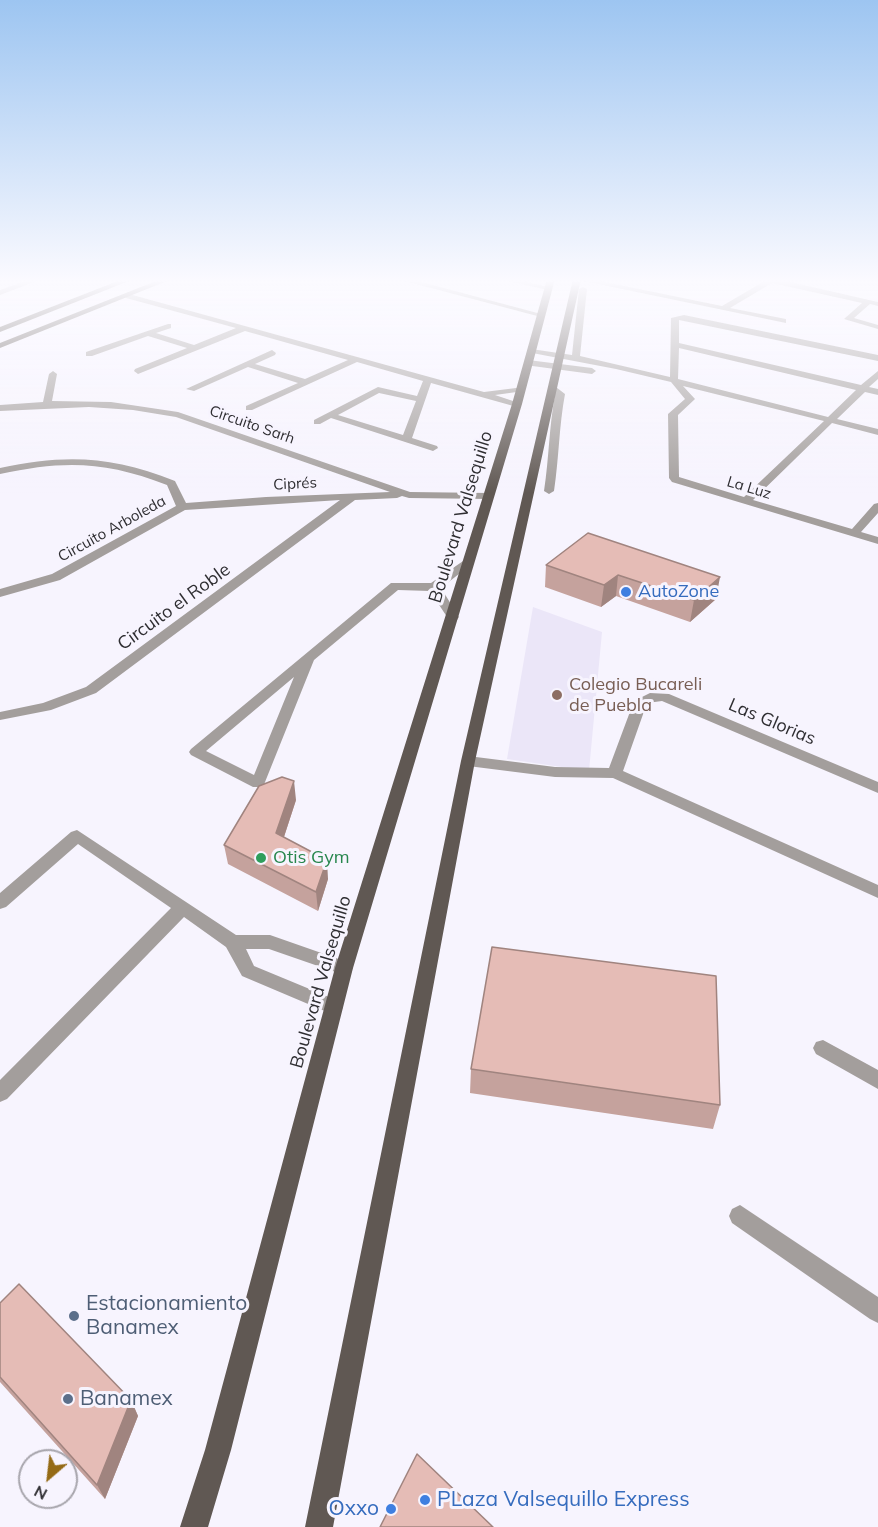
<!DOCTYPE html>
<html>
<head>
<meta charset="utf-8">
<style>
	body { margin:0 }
	#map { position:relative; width:878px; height:1527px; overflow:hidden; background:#f7f4fe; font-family:Mulish,sans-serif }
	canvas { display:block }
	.north { position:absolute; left:18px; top:1449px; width:60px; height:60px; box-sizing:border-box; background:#f7f4fe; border:2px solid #a7a5ac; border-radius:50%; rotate:208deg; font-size:16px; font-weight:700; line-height:24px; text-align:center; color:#2f2e32 }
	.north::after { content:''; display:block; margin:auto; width:21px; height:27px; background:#956b16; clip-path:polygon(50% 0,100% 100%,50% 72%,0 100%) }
</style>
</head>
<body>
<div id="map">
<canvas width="878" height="1527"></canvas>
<div class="north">N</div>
</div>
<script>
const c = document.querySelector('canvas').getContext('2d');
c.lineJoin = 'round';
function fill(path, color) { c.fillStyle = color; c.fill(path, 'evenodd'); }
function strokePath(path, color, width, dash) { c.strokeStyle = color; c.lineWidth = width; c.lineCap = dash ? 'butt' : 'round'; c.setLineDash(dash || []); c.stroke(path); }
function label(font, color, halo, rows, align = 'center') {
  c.font = font + ' Mulish,sans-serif'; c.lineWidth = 6; c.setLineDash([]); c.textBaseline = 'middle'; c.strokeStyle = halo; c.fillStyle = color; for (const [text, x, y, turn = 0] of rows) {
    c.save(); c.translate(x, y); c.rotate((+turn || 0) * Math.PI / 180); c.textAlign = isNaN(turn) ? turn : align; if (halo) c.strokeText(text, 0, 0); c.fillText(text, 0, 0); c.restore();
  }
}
const built = new Path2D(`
	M533 607 602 632 589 771 507 759Z`);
const minor = new Path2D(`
	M31 279H42L0 295V290Z
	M397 279H410L545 315 541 317Z
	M499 279H515L552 288 548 290Z
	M574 279H590L722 306 768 279H777L878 302V306L870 304 854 318 878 325V329L844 319 862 303 772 283 730 308 786 319V323Z
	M583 287 587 289 580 356 670 377 671 318 684 315 878 355V361L679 320V343L861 385 878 371V379L869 387 878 389V395L865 392 837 419 878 429V435L832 423 753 500 852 529 874 504 878 503V513L861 532 878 537V544L672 482 669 478 668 414 685 399 671 382 616 369 527 352 531 349 572 355 579 289ZM679 348 856 390 828 417 678 379ZM683 386 824 421 744 497 679 477 678 415 695 399Z
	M129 294 484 392 524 387V391L495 395 522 404 517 407 431 383 412 438 437 446 438 448 433 451 331 418 320 424H314V420L378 387 417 396 423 381 357 362 252 410H246V406L298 383 248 367 194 391 186 389 272 350 276 353 275 355 255 364 305 379 348 360 245 331 138 374 134 371 135 369 187 348 148 336 92 356H86V352L168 324H171V328L156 333 194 345 236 328 126 298 125 296ZM379 393 416 401 403 435 338 415Z
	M528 360 592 368 596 371 592 374 525 365 524 363Z
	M53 371 57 374 52 401 111 402 178 412 410 492 489 493 494 496 489 499 409 498 402 496 397 498 355 500 96 693 51 710 0 720V712L43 703 86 687 340 500 185 510 60 580 0 597V589L52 574 176 506 167 485C106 461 64 460 0 474V468C66 454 112 456 175 481L186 503 266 497 390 492 176 417 133 410 89 407 0 411V405L43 402 49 374Z
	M552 384 565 394C559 426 559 458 554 491L549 494 544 491C549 459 549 427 555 395L548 387Z
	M469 557 473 559V563L441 588 459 617 457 620H449L430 591 398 590 314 660 263 787H253L191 755 189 752 191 749 391 583H431ZM294 677 254 775 206 751Z
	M650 693 669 694 878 782V793L662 701 647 703 623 771 878 885V898L613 778 555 777 468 766 461 761 468 756 555 767 609 768 634 701Z
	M77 830 236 935H270L350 963 353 968 350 973 344 975 269 949H246L254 966 341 1002 343 1007 341 1012 334 1015 327 1012 242 976 226 947 184 917 7 1099 0 1102V1080L171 908 78 844 6 907 0 909V893L71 832Z
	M823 1040 878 1070V1089L816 1054 813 1048 816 1042Z
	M740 1205 878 1297V1323L870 1319 732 1223 729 1216 732 1209Z`);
const major = new Path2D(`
	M123 279H134L0 332V327Z
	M161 279H172L0 348V343Z
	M547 279H555L522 404 353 968 231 1450 208 1527H180L205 1450 335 968 512 404Z
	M573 279H581L475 761 333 1527H305L461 761Z`);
const wall = new Path2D(`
	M588 533 716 599 690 622 616 596 601 607 545 587 546 565Z
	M296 800 284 837 328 879 318 911 228 864 224 845Z
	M471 1069 720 1105 713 1129 470 1093Z
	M0 1303 131 1400 138 1416 105 1499 0 1382Z`);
const shadedWall = new Path2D(`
	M618 575 616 596 601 607 604 585Z
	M720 577 716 599 690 622 694 600Z
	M294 781 296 800 279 852 276 833Z
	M327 860 328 879 318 911 316 892Z
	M131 1400 138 1416 105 1499 97 1485Z`);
const building = new Path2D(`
	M588 533 720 577 694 600 618 575 604 585 546 565Z
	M282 777 294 781 276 833 327 860 316 892 224 845 259 786Z
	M492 947 716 976 720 1105 471 1069Z
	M19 1284 131 1400 97 1485 0 1377V1303Z
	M417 1454 493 1527H380Z`);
const markers = [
	[626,592,6,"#3f7fe0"],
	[557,695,6,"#8d6e63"],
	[261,858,6,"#2e9e5b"],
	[74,1316,6,"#5c6f8a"],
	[68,1399,6,"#5c6f8a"],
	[425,1500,6,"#3f7fe0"],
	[391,1509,6,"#3f7fe0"]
];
const farStreetnames = [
	["Circuito Sarh",252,425,19],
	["Ciprés",295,484,-3],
	["La Luz",749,488,17],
	["Circuito Arboleda",112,529,-29]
];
const streetNames = [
	["Boulevard Valsequillo",461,517,-73],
	["Circuito el Roble",174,607,-36],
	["Las Glorias",772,722,23],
	["Boulevard Valsequillo",321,982,-74]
];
const shopNames = [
	["AutoZone",638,592]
];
const educationNames = [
	["Colegio Bucareli",569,685],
	["de Puebla",569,706]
];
const leisureNames = [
	["Otis Gym",273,858]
];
const nearServicenames = [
	["Estacionamiento",86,1304],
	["Banamex",86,1328],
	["Banamex",80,1399]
];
const nearShopnames = [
	["PLaza Valsequillo Express",437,1500],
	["Oxxo",379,1509,"right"]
];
fill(built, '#ebe6f8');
fill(minor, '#a39e9c');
fill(major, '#605853');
fill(wall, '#c5a29d');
fill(shadedWall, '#a0847f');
fill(building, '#e5bcb6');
strokePath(building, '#a0847f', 1.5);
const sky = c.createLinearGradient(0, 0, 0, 493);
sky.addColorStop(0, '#9dc5f1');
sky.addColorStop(0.57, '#fbfaff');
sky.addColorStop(1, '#fbfaff00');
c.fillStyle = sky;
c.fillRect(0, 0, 878, 493);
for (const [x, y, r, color] of markers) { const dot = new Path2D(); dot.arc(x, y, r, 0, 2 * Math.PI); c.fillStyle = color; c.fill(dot); strokePath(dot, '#f7f4fe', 2); }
label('15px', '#2f2e32', '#f7f4fe', farStreetnames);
label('18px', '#2f2e32', '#f7f4fe', streetNames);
label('18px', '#366cbe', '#f7f4fe', shopNames, 'left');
label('18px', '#785e54', '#f7f4fe', educationNames, 'left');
label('18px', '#27864d', '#f7f4fe', leisureNames, 'left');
label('21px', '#4e5e75', '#f7f4fe', nearServicenames, 'left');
label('21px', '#366cbe', '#f7f4fe', nearShopnames, 'left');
</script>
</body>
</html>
